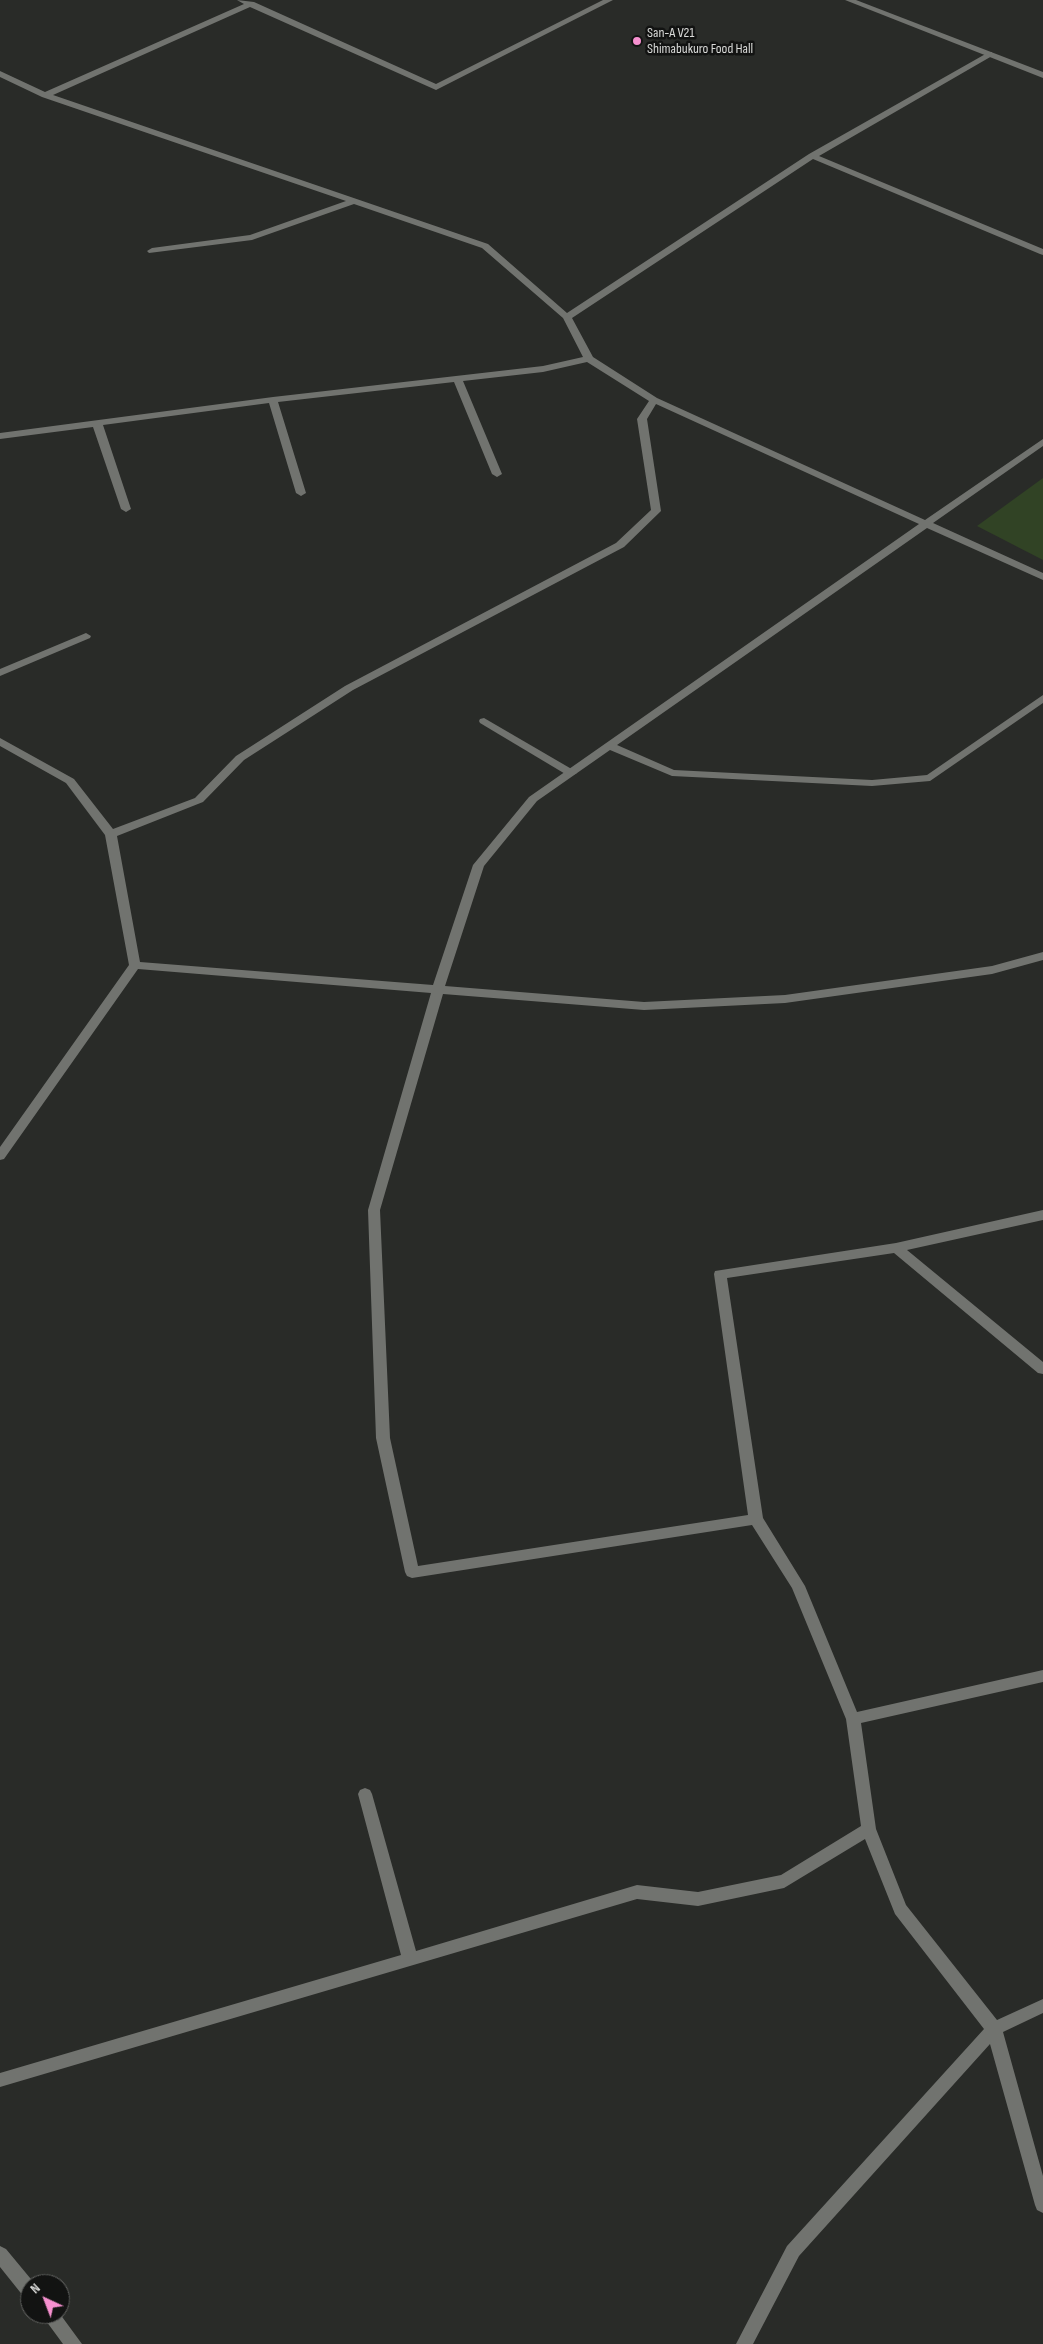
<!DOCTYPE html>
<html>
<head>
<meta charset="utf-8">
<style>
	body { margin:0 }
	#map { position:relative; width:1043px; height:2344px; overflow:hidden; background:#292b28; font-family:"Sofia Sans Condensed",sans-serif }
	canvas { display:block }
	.north { position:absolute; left:20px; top:2274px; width:50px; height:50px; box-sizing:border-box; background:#121312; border:1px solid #626361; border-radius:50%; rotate:317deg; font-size:14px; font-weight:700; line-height:20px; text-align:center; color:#d9dad8 }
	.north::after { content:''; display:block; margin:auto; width:18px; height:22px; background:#f690cf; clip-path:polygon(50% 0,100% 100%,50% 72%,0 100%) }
</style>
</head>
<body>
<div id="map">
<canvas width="1043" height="2344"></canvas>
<div class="north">N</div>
</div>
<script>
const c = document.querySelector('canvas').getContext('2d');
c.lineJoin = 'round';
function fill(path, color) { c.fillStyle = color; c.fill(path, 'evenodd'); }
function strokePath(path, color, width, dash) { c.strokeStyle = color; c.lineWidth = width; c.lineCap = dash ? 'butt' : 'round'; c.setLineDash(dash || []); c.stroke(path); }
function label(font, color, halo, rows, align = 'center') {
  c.font = font + ' "Sofia Sans Condensed",sans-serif'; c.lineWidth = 5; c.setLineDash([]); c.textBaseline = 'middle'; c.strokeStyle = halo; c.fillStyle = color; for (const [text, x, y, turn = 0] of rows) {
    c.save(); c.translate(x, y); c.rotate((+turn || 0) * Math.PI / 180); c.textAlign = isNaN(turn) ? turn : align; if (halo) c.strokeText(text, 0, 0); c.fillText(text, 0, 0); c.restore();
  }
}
const green = new Path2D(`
	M1043 478V560L977 526Z`);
const service = new Path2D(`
	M484 718 575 771 577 773 571 776 567 775 480 723 479 721 480 719Z`);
const minor = new Path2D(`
	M237 0 254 2 436 84 603 0H613L436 90 250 7 53 95 488 244 567 313 809 154 989 52H992V56L819 156 1043 249V255L1040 254 813 159 572 318 593 357 657 398 925 520 1043 439V446L933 523 1043 573V580L927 528 617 745 674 770 872 780 927 775 1043 695V703L930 781 872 786 672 776 610 750 537 801 484 866 445 986 644 1002 785 995 992 966 1043 952V960L992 974 785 1003 644 1010 443 994 380 1210 390 1438 418 1566 748 1515 714 1274 715 1271 896 1243 1043 1210V1220L907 1250 1043 1362V1374L1038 1373 894 1253 727 1278 763 1518 805 1586 857 1712 1043 1670V1682L861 1723 876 1829 906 1905 997 2020 1043 1999V2013L1003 2032 1043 2176V2213L1037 2210 1035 2205 990 2044 799 2256 753 2344H736L787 2246 984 2029 895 1914 865 1839 784 1888 698 1906 637 1899 0 2087V2073L401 1955 358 1794 360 1790 365 1788 370 1790 372 1794 416 1951 637 1885 698 1892 781 1875 861 1826 846 1719 792 1588 752 1525 412 1578 407 1576 405 1572 376 1438 368 1210 431 993 138 969 4 1159 0 1160V1147L129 965 105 835 66 783 0 746V738L74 779 113 829 195 798 236 756 345 686 616 543 651 510 637 419 649 401 587 362 543 372 463 381 502 474 497 477 492 474 454 382 278 402 306 493 301 496 296 493 269 403 103 425 131 509 126 512 121 509 93 427 0 439V433L273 397 543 366 583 357 563 318 482 248 354 204 252 240 149 253 147 251 152 248 250 235 346 201 42 97 0 77V71L45 92 244 4ZM656 404 919 524 529 797 473 865 433 985 140 962 117 836 203 802 244 760 353 690 624 547 661 511 647 419Z
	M86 633 91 636 90 638 0 676V669Z
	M0 2246 6 2249 35 2284H30V2299L24 2297 0 2267Z
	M41 2314H60L82 2344H63Z`);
const tertiary = new Path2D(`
	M845 0H856L1043 72V78Z`);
const markers = [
	[637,41,5,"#f690cf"]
];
const farPoinames = [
	["San-A V21",647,33],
	["Shimabukuro Food Hall",647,49]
];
fill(green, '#314325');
fill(service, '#71736f');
fill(minor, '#71736f');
fill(tertiary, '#71736f');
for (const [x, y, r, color] of markers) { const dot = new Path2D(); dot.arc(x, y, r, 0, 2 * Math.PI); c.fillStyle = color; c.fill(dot); strokePath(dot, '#121312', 2); }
label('14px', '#d9dad8', '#121312', farPoinames, 'left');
</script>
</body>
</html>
